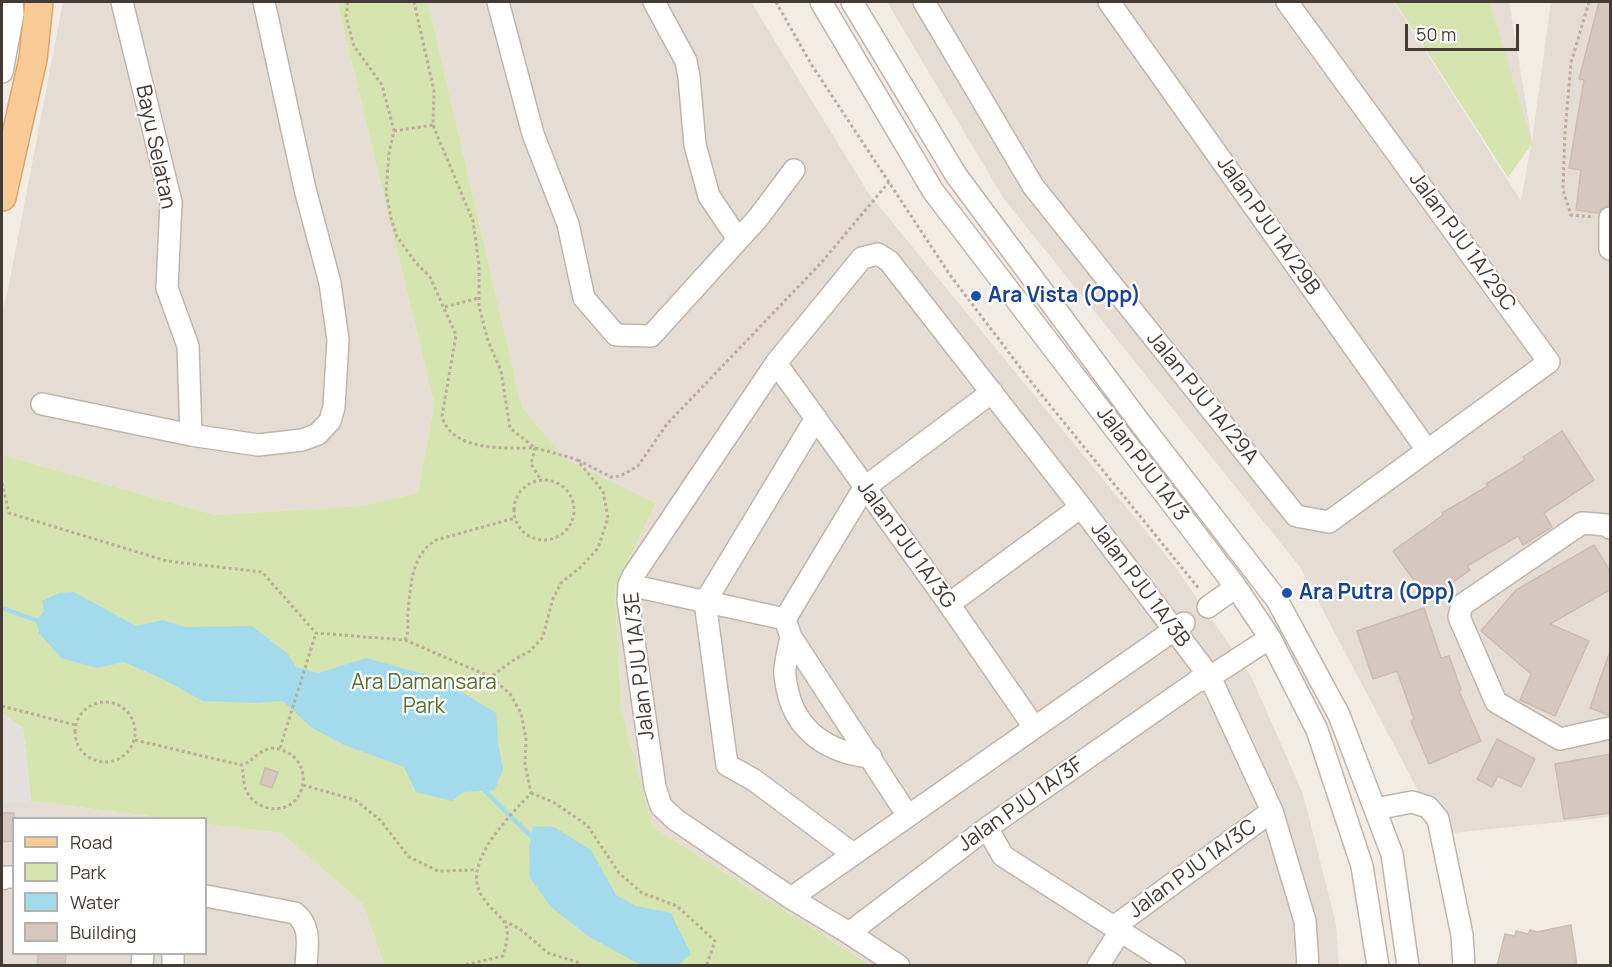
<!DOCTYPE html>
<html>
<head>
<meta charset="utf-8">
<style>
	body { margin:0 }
	#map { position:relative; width:1612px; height:967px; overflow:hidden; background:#f2ece5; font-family:Manrope,sans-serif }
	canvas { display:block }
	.frame { position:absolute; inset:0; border:3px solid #443b35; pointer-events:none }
	.legend { position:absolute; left:12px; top:817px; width:195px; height:138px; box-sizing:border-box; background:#fff; border:2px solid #b4b1ae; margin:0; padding:8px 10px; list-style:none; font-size:18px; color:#443b35 }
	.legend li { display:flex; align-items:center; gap:12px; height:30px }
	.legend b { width:30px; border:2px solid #b4b1ae }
	.scale { position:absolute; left:1405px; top:24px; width:114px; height:27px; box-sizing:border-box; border:3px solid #443b35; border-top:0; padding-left:8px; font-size:18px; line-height:21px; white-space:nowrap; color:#443b35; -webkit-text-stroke:4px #fff; paint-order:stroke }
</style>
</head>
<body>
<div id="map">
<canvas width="1612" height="967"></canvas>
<div class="frame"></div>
<ul class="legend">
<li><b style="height:8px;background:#f9cc97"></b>Road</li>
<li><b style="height:16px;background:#d6e4af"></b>Park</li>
<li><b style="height:16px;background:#a4dbec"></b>Water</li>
<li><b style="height:16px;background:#d6c8be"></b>Building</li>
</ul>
<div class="scale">50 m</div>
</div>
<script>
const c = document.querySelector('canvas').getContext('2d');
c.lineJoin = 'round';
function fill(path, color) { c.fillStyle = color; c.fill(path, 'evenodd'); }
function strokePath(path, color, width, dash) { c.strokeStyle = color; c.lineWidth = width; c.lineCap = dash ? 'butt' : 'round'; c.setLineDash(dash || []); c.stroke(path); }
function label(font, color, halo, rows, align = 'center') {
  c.font = font + ' Manrope,sans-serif'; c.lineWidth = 4.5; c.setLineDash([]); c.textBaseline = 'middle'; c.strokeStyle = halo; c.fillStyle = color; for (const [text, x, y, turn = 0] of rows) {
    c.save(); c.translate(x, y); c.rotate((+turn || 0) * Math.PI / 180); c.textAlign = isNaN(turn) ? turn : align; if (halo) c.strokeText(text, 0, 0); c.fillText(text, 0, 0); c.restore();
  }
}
const residential = new Path2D(`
	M63 2H337L434 404 418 493 360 506 216 515 2 455V312L8 289Z
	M428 2H751L869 194 1176 568 1251 676 1303 794 1336 924 1339 965H870L652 826 621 706 615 588 656 503 564 458 522 407Z
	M887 2H1394L1521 201 1531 145 1508 177 1395 2H1509L1532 141 1551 2H1610V817L1441 834 1300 567 1004 199Z
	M31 801 166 818H14V954H206V824L281 833 363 904 384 965H2V802Z`);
const green = new Path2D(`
	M337 2H428L522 407 564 458 656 503 615 588 621 706 652 826 870 965H384L363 904 281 833 206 824V818H166L31 801 23 728 2 713V455L216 515 360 506 418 493 434 404Z
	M1395 2H1490L1532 144 1508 177Z`);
const parking = new Path2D(`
	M2 713 23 728 31 801 2 802Z`);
const water = new Path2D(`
	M74 592 136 626 163 620 185 627 252 626 288 654 296 667 318 673 366 658 441 679 496 713 498 743 503 769 495 790 464 792 452 801 416 792 404 767 344 745 312 728 283 701 256 703 203 701 161 678 124 662 97 668 61 658 39 633 36 621 44 611 42 601 59 593Z
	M533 826 554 827 591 850 616 895 636 906 671 913 691 954 678 965H641L588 936 552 908 530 878 529 849Z`);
const stream = new Path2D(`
	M2 608 41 622
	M482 788 534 839`);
const building = new Path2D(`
	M1599 2H1611V188L1608 206 1603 207 1598 213 1576 210 1581 170 1569 168 1584 80 1579 79Z
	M1562 431 1594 480 1544 513 1552 527 1523 545 1518 536 1467 566 1470 570 1428 600 1393 551 1443 515 1442 513 1488 486 1486 484 1525 460 1523 457Z
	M1594 545 1611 573V589L1550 624 1589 641 1555 716 1520 700 1531 674 1481 631 1516 590Z
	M1424 608 1441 658 1449 656 1461 690 1459 691 1481 741 1429 764 1411 721 1414 719 1397 671 1373 679 1357 631Z
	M1609 654H1611V716L1590 708Z
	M1497 739 1535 759 1521 787 1498 776 1492 787 1477 779Z
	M1611 754V813L1564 819 1555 764Z
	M265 768 278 772 272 788 260 784Z
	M2 813H14V841L2 842Z
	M1571 925 1577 966H1497L1505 934 1515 936 1516 931 1528 934 1530 930 1537 932Z
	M38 954H66L65 966H37Z`);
const path = new Path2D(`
	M348 2 346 17 354 46 382 85 394 131 389 153 386 192 391 218 397 237 416 263 430 277 456 335 442 416C451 452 506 448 535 448L531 464 541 480
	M776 2 811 64 950 275 1032 383 1200 590
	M1589 2 1571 63 1565 132 1563 190 1571 215 1594 217
	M394 131 433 125
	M445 307 478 298
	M578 460 611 477 620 476 638 466 667 424 821 263 889 182
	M514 510a30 30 0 1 1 60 0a30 30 0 1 1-60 0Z
	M2 483 9 513 167 561 262 572 316 633 405 640C410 628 407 624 408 612 411 585 411 555 436 540L515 518
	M405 640 491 677 512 661 530 651 543 637 552 601 561 583 582 566 598 548 608 518 603 491 576 459 535 448 510 428 501 371 488 341 479 306V265L473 221 433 125 434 91 414 2
	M75 732a30 30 0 1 1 60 0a30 30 0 1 1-60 0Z
	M2 706 75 725
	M135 740 241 765
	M271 748C319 751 309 816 269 808 260 806 251 801 247 792 242 784 245 774 241 765 253 762 256 752 271 748Z
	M280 748 316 633
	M303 785 355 800 380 820 409 857 438 871 475 870
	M531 793 553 802 587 825 619 873 642 893 677 906 715 941 707 964 711 966
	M504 921 520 929 548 953 580 963 581 966
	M460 966 503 956C515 916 500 924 482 896 460 863 511 815 531 793L525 764 526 739 521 713 510 694 491 677`);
const minor = new Path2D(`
	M122 2 171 202 167 288 188 346 191 435
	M498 2 533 134 568 224 584 298 616 335 651 336 758 218 794 170
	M654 2 686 61 689 77 695 145 709 196 738 239
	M821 2 933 191 1236 587 1270 638 1317 730 1362 866 1378 966
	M852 2 956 175 1138 420 1277 600 1339 715 1392 854 1408 966
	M924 2 1033 186 1296 516 1329 522 1549 362 1287 2
	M1109 2 1427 450
	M2 72 13 14 12 2
	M1610 218V249
	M776 363 949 604 1034 727
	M42 404 191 435 258 445 302 440 318 434 330 421 334 407 338 340 330 283 305 189 264 2
	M816 418 705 602 727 765 754 780 853 854
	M1610 528 1607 525 1582 523 1462 605 1459 617 1496 702 1560 739 1610 728
	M629 585 785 619
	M949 604 1081 507
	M1208 607 1236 587
	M791 637C789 647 786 658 785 669 784 675 786 682 787 688 795 731 829 753 871 757
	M1375 809 1412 802 1428 807 1438 819 1462 935 1464 966
	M908 816 791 637 785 619 864 488 992 392
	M987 828 1003 856 1175 966
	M2 879 6 877H14
	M206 896 295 913C312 927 307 946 306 966
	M791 898 1184 623
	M1115 926 1272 811
	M849 933 987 828 1196 682 1210 677 1270 638
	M173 954V966
	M142 966 143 954
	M899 966 849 933 791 898 676 820 661 806 655 787 628 600 629 585 633 576 776 363 862 258 878 254 889 261 1081 507 1210 677 1272 811 1305 921 1308 966
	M1098 966 1121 930`);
const major = new Path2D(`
	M2 197 33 59 39 2`);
const markers = [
	[976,296,6,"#1a4fb4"],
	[1287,593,6,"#1a4fb4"]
];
const streetNames = [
	["Bayu Selatan",155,147,78],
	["Jalan PJU 1A/29B",1268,226,55],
	["Jalan PJU 1A/29C",1462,242,54],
	["Jalan PJU 1A/29A",1202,398,51],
	["Jalan PJU 1A/3",1142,464,53],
	["Jalan PJU 1A/3G",906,545,54],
	["Jalan PJU 1A/3B",1140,585,53],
	["Jalan PJU 1A/3E",640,666,-96],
	["Jalan PJU 1A/3F",1021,805,-35],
	["Jalan PJU 1A/3C",1193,869,-36]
];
const transitNames = [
	["Ara Vista (Opp)",988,296],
	["Ara Putra (Opp)",1299,593]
];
const parkNames = [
	["Ara Damansara",424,683],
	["Park",424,707]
];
fill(residential, '#e5ddd3');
fill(green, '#d6e4af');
fill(parking, '#e3dfdd');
fill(water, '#a4dbec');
strokePath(stream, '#a4dbec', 4.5);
fill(building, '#d6c8be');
strokePath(building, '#cdbcaf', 1.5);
strokePath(minor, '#bfb5ab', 24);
strokePath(major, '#dda567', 30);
strokePath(path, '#beab9a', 3, [3, 3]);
strokePath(minor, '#fff', 21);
strokePath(major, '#f9cc97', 27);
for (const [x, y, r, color] of markers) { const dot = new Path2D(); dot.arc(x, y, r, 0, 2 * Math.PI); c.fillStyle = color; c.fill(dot); strokePath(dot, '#fff', 2); }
label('21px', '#443b35', '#fff', streetNames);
label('bold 21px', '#164399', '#fff', transitNames, 'left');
label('21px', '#53722b', '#fff', parkNames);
</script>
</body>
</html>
